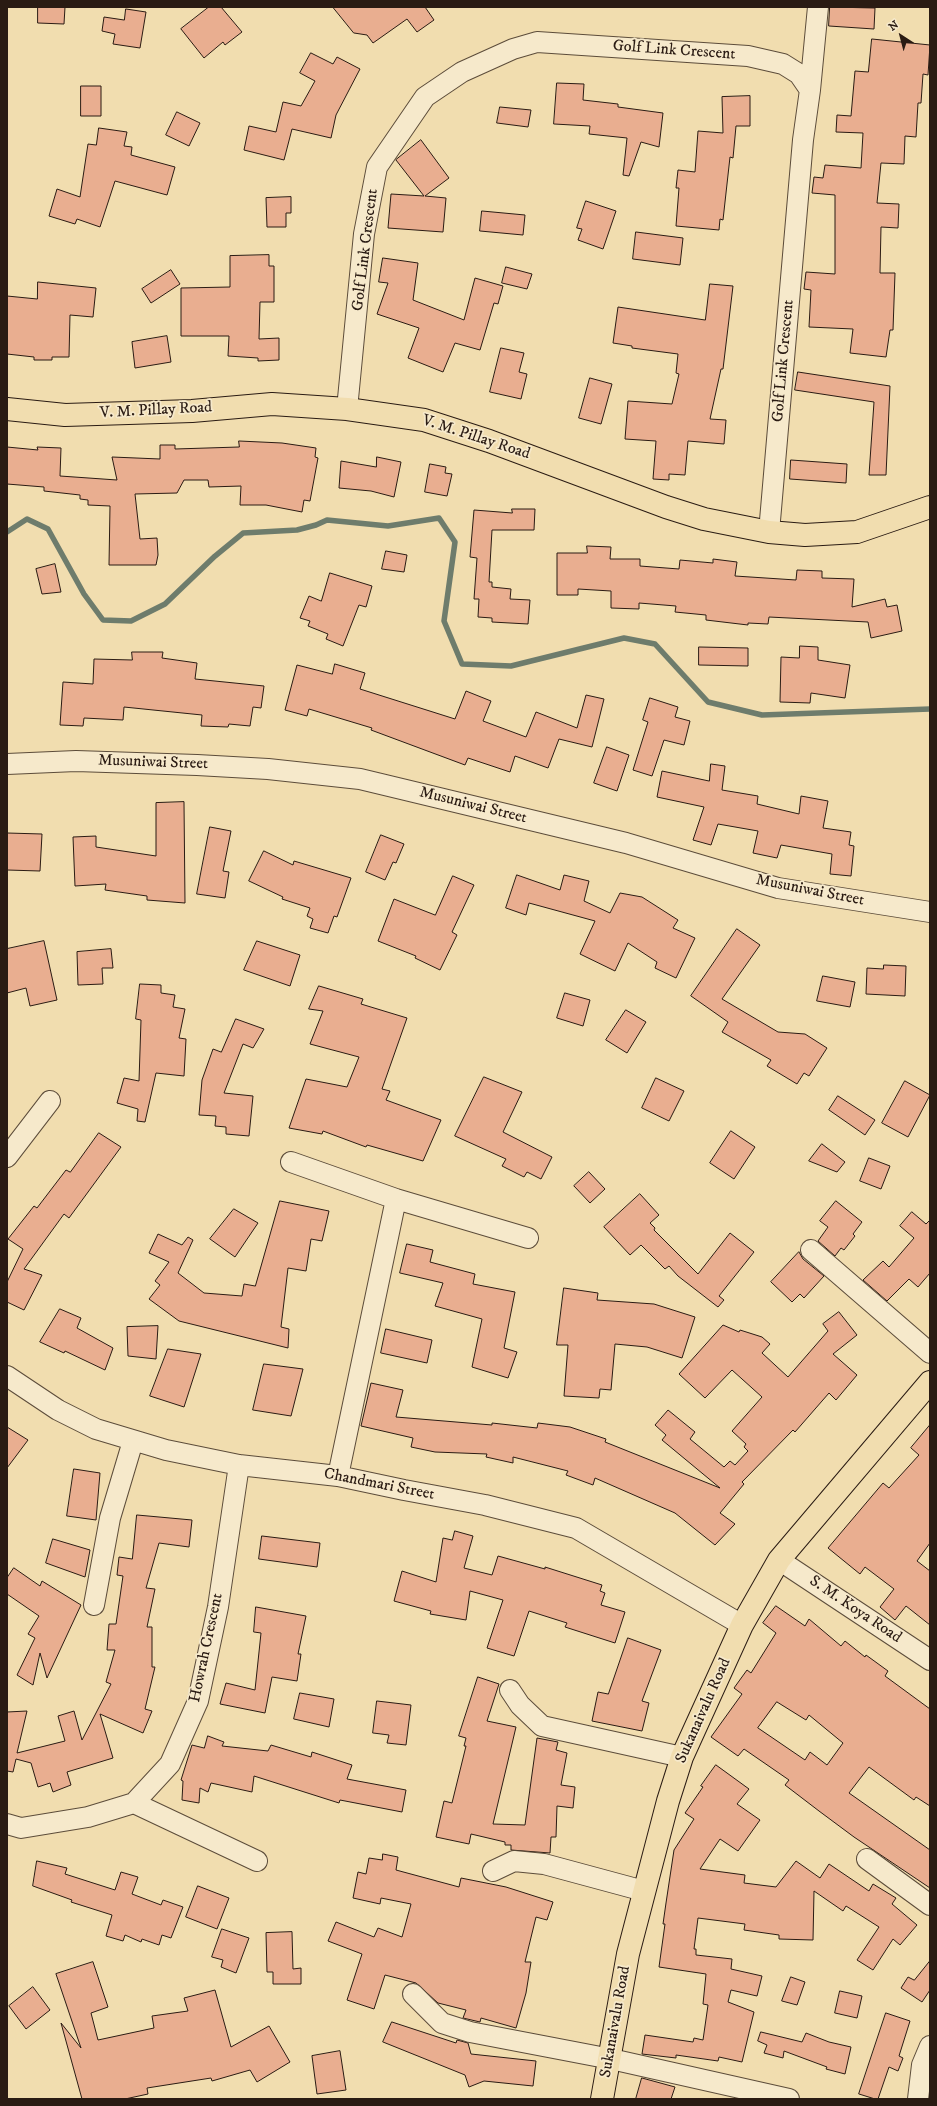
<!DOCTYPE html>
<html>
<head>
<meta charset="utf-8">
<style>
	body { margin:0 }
	#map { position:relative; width:937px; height:2106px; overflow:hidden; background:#f1ddaf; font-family:"IM FELL DW Pica",serif }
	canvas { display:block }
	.frame { position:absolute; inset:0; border:8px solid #2a1b13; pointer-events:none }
	.north { position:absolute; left:881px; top:16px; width:40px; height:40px; -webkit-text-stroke:3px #f6e9cb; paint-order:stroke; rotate:324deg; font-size:11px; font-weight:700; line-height:16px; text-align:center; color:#2a1b13 }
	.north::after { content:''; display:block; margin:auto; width:14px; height:18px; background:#2a1b13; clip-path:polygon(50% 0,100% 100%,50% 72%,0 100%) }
</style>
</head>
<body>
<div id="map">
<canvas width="937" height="2106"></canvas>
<div class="frame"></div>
<div class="north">N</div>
</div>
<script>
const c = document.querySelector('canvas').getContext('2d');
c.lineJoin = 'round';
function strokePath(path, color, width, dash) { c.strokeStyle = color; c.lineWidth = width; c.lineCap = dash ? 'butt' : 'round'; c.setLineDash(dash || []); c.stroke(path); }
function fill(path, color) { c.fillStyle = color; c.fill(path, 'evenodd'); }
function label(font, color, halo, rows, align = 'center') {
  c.font = font + ' "IM FELL DW Pica",serif'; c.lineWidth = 3.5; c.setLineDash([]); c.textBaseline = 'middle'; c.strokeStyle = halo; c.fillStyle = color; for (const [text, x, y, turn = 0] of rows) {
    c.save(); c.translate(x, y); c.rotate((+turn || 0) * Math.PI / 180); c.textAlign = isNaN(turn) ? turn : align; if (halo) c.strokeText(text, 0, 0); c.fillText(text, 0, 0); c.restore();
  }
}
const stream = new Path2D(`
	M7 532 27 519 48 529 84 594 103 620 131 621 165 604 215 556 243 533 297 530 316 525 327 520 388 526 439 518 455 542 444 621 462 664 511 666 624 638 655 644 708 702 762 715 930 709`);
const building = new Path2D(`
	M38 7H65L64 24 38 23Z
	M209 7H221L242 32 225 45 223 42 204 58 181 29Z
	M333 7H425L434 20 417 32 407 19 373 43 367 35 354 33Z
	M830 7 875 8 874 29 829 26Z
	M126 9 146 12 140 48 113 44 115 34 102 31 104 17 124 20Z
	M872 39 930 45 928 75 923 74 921 103H918L916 137 905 136 904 164 881 163 877 203 899 204 898 228 881 227 880 273H895L893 330H890L886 357 850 353 853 329 809 327 811 290 804 289 806 272 835 274V195L812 193 814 177 823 178 825 165 861 168 863 133 836 132 837 115 851 116 855 71 868 72Z
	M311 53 333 64 337 57 360 69 336 115 331 138 292 129 284 160 244 150 249 126 276 132 283 102 301 106 315 81 300 73Z
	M557 83 584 84 583 100 618 104V107L663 113 659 147 641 142 629 176 623 175 627 138 589 134 590 126 554 124Z
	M81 86H101V116H81Z
	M750 96V126H736L733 158 730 157 723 220 720 219 719 230 676 226 679 188H676L678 170 695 172 698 131 723 133 722 97Z
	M500 107 531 110 528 127 497 123Z
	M177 112 200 123 189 146 166 135Z
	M99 128 127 132 124 146 132 147 131 155 175 167 167 195 115 181 100 227 77 219 75 224 49 216 57 189 80 197 88 144 96 145Z
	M421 140 449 178 425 196 446 198 443 232 388 228 391 194 424 196 396 160Z
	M291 197V213H286V227H267L266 198Z
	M586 201 616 211 603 249 578 240 582 229 577 228Z
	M482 211 525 215 523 235 480 231Z
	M636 232 683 238 680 265 633 259Z
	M269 255V266H274V302H260L259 339 279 338V360L258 361V358L228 356 229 336H181V288L230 287V256Z
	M383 258 418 263 413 300 464 320 475 278 503 286 498 304 494 303 480 350 455 343 443 372 408 358 419 328 377 314 388 283 379 282Z
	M506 267 532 274 527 289 502 283Z
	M171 270 180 284 151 303 142 289Z
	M38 282 96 288 93 317 70 315 69 357H52V360H34V357L7 354V296L37 299Z
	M710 284 733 286 723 369H721L710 419 726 420 724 444 688 441 685 475 669 474V480L653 479 656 441 625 439 628 401 672 404 679 374 676 373 678 354 632 348V346L613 343 618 307 705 320Z
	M167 336 171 362 135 368 132 342Z
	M501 348 524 353 519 372 527 374 521 399 490 392Z
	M798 372 890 386 886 475H869L874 402 795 390Z
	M590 378 612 384 601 424 579 418Z
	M239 441 282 443 316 448 315 457 318 458 310 501 304 500 302 512 266 505H240L241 486 209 487 208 480H184L177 493 135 494 140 539 157 538 158 555 156 565H109L110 506 88 505V500L80 499V495L44 491V487L7 484V447L38 450 37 447 61 448 60 476 117 480 112 457 160 459V445H175V449L239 447Z
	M377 457 401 462 394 497 371 491 339 488 341 461 376 467Z
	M791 460 847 464 846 483 790 479Z
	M430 464 446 467 445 473 452 474 447 496 425 492Z
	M512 509H535L534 530H492L489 582H492V587L511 589 510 599 530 600 528 624 492 622V618L478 617 479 599H474L477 558 470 557 474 510 512 513Z
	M587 546 611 547 610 559H640V566L679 569 680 560 713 563V559L737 562 735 576 796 580 797 570 822 571V578L854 579 852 607 885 599 887 607 897 605 902 631 871 638 868 622 769 617 768 624 748 623V625L706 620V615L675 612 676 606 639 603V609L611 608V591L578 589V595H557V553H587Z
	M386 551 407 555 404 572 382 569Z
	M55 564 61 592 42 594 36 569Z
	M330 573 372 586 366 607 359 605 343 646 326 639 328 634 308 626 310 621 300 618 309 596 321 601Z
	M800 646 818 647V660L850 665 845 698 811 693 810 703 780 702 781 657 799 658Z
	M699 647 748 648V666L699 665Z
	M132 652H163L162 658 197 663 195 679 264 686 261 708 253 707 250 726 229 724 228 727 201 726 202 715 124 707 123 720 84 718 83 726 60 725 63 682 93 684 94 659 132 660Z
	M335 664 365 673 360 689 455 719 466 691 491 701 483 721 526 737 536 712 577 728 586 695 604 699 592 747 559 739 548 768 515 756 510 772 468 758 465 765 371 730 372 728 309 709 307 716 285 710 297 665 332 674Z
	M650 698 678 707 675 717 690 721 684 745 664 740 652 776 633 770 648 722 643 720Z
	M607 747 629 755 617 791 594 783Z
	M711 764 725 766 722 790 758 796 757 804 799 814 801 796 828 801 823 828 851 832 849 845 854 846 851 876 830 874 832 854 781 845 777 858 753 853 758 831 718 824 711 845 693 840 704 807 657 797 662 771 709 781Z
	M184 802 185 903 147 900V896L105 890 106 884 75 886 73 837 96 836V847L156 856V803Z
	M210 827 231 831 223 871 229 872 225 898 197 894Z
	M7 833 42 834 40 871 7 870Z
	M381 835 404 844 396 863 393 862 385 880 366 872Z
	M264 851 293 865 294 861 351 878 337 917 334 916 328 933 310 928 313 919 307 916 310 908 282 899 283 897 249 881Z
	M517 875 560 890 564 875 589 881 584 901 610 913 620 893 642 897 678 920 673 928 695 938 676 978 655 968 657 962 628 943 615 971 580 954 595 921 529 903 526 915 506 908Z
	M453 876 474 885 452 932 457 935 440 970 415 958 416 956 378 941 394 899 435 915Z
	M737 929 760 945 722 999 778 1032 805 1034 827 1048 809 1076 804 1073 797 1084 767 1066 771 1060 722 1032 728 1022 691 996Z
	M44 941 57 1000 30 1006 26 988 7 993V949Z
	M257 941 300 955 290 986 244 970Z
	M111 949 113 968H102L103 984 78 985 77 952Z
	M884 965 906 966 905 996 866 994 867 968 883 969Z
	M823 976 855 982 850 1007 817 1001Z
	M140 984 161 985V993L175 995 173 1007 185 1009 179 1038 186 1039 184 1076 156 1073 145 1122 137 1121 138 1109 117 1103 124 1078 139 1081 141 1020 136 1019Z
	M319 986 363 999 361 1004 407 1018 382 1089 390 1091 386 1100 441 1120 423 1161 367 1145 366 1147 323 1131 322 1134 289 1128 306 1079 347 1087 359 1057 310 1044 323 1011 309 1009Z
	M565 993 590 1000 583 1026 557 1018Z
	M626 1010 646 1022 627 1053 606 1040Z
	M236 1019 264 1029 253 1048 243 1044 224 1093 253 1096 249 1136 226 1134V1127L215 1126 216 1116 199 1115 202 1080 213 1049 221 1052Z
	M484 1077 522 1092 503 1132 552 1157 541 1179 527 1172 524 1177 502 1166 506 1159 455 1136Z
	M656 1078 684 1091 669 1121 642 1108Z
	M905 1081 930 1095 908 1137 882 1123Z
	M838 1096 875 1120 865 1135 829 1110Z
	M731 1131 755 1147 734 1179 710 1163Z
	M99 1133 121 1147 69 1218 64 1214 24 1269 42 1275 24 1310 7 1302V1282L23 1249 8 1239 34 1206 37 1208 66 1170 70 1172Z
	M822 1144 845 1162 837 1172 809 1161Z
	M869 1158 890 1166 881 1189 860 1181Z
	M589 1172 605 1189 590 1203 574 1186Z
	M640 1194 659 1215 650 1223 655 1228 654 1230 698 1274 730 1233 754 1252 719 1296 724 1300 718 1307 678 1276 669 1266 665 1269 641 1245 630 1255 604 1227Z
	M280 1201 329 1211 322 1241 311 1239 306 1271 288 1268 281 1327 289 1329 288 1348 179 1321 149 1299 160 1285 155 1281 169 1262 149 1253 158 1234 182 1245 188 1237 193 1240 178 1273 204 1293 242 1296 244 1284 255 1286Z
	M836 1201 862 1222 853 1234 855 1236 844 1250 841 1248 835 1256 818 1241 828 1227 820 1221Z
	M234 1209 258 1223 235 1257 210 1239Z
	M912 1212 926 1224 930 1220V1273L918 1287 909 1279 887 1301 863 1280 883 1261 889 1267 914 1238 900 1226Z
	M407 1244 433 1250 430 1262 475 1274 473 1284 515 1292 504 1348 517 1352 508 1378 472 1367 482 1319 435 1306 443 1283 400 1273Z
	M799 1252 803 1259 824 1276 804 1298 800 1294 792 1302 771 1282Z
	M564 1288 598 1293 597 1300 654 1304 695 1317 682 1358 647 1347 615 1344 611 1390 600 1389 599 1398 564 1396 568 1345H557Z
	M60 1309 81 1318 77 1328 113 1348 105 1370 65 1351 64 1353 40 1342Z
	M839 1312 857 1335 833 1354 857 1375 836 1400 829 1393 795 1432 793 1430 742 1482 744 1484 720 1513 735 1524 715 1545 675 1513 595 1478 593 1485 566 1475 568 1471 513 1457V1463L486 1457 487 1454 435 1452 411 1447 413 1438 361 1426 371 1383 403 1390 396 1417 492 1425V1423L537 1428 538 1423 570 1427 606 1439 605 1442 720 1488 662 1440 666 1435 655 1425 668 1410 695 1432 690 1439 724 1467 730 1461 735 1465 748 1451 744 1447 746 1444 732 1431 762 1397 732 1370 705 1398 679 1374 723 1325 739 1332 740 1330 762 1337 770 1344 762 1353 788 1377 828 1331 823 1324Z
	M158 1326 156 1359 128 1356 127 1327Z
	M386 1329 432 1340 427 1363 381 1353Z
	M168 1349 201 1354 184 1407 150 1396Z
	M264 1364 303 1369 291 1416 253 1410Z
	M930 1425V1543L917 1561 930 1571V1625L906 1606 895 1620 880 1607 894 1589 865 1567 860 1574 828 1548 883 1483 889 1488 919 1455 911 1448Z
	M7 1427 28 1440 7 1468Z
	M74 1469 100 1473 96 1520 67 1516Z
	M137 1515 192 1520 189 1547 159 1543 146 1588 155 1589 147 1627H152V1667H155L145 1709 152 1711 143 1733 100 1714 113 1758 67 1772 71 1785 53 1792 50 1783 38 1787 31 1763 16 1759 13 1772 7 1771V1712L27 1711 17 1753 65 1741 58 1716 74 1711 82 1740 111 1684 106 1682 115 1650H107L109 1624H116L123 1576 117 1575 119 1557 132 1559Z
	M455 1531 473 1536 464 1568 492 1575 498 1556 545 1569V1567L602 1585 600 1591 605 1593 601 1605 625 1612 615 1643 565 1627 567 1623 529 1611 514 1656 487 1648 503 1600 470 1591 466 1620 430 1614 431 1611 394 1601 402 1571 436 1582 443 1538 452 1540Z
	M262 1536 320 1543 317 1567 259 1559Z
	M53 1539 90 1550 85 1577 46 1563Z
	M14 1568 40 1586 42 1581 81 1605 47 1678 40 1653 33 1685 17 1675 35 1638 28 1634 39 1616 7 1594V1578Z
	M776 1606 805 1626 809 1619 841 1646 845 1641 865 1657 866 1655 888 1671 885 1676 930 1709V1806L916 1797 914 1800 869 1767 849 1793 930 1850V1888L854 1837 819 1811 785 1785 789 1780 744 1749 738 1756 711 1737 742 1694 734 1688 747 1670 751 1673 776 1633 763 1623ZM777 1702 806 1720 809 1715 843 1743 827 1765 810 1752 805 1760 758 1728Z
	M256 1607 306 1616 298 1654H301L297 1681 272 1677 265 1713 220 1704 226 1683 255 1690 261 1633 254 1632Z
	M628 1638 661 1650 642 1701 649 1703 642 1731 592 1721 598 1692 608 1694Z
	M478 1677 499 1684 487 1721 516 1727 493 1824 525 1825 537 1738 558 1742 556 1750 567 1753 561 1785 575 1787 573 1808 557 1806 556 1837H551L550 1853 511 1850V1845H505V1842L471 1834 469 1844 436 1837 444 1801 452 1803 466 1746H464L466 1738 459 1736Z
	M300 1693 334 1699 329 1727 294 1719Z
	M377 1701 411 1705 406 1745 387 1743 389 1735 373 1733Z
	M208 1736 224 1742 222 1746 268 1751 271 1745 311 1757 312 1752 352 1765 347 1779 406 1790 402 1812 340 1800 339 1803 254 1776 252 1792 211 1783 208 1792 200 1788 199 1803 182 1800 183 1781 181 1780 192 1745 204 1748Z
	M716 1765 749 1789 737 1804 760 1820 738 1851 720 1839 700 1869 745 1875 744 1883 776 1887 796 1861 820 1878 829 1864 869 1891 873 1884 896 1898 892 1904 917 1925 900 1945 893 1939 873 1970 857 1960 879 1927 846 1906 843 1911 814 1891 813 1940 779 1939V1935L744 1930 745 1924 698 1918 694 1949H696V1955L732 1959 731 1969 762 1976 757 1996 731 1990 728 2002 754 2012 742 2062 719 2057 718 2061 676 2055V2058L642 2054 645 2035 693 2042 694 2038 703 2040 708 2005 703 2004 706 1974 659 1967 665 1924H663L666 1903 674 1850 694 1819 685 1813 703 1787 701 1786Z
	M383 1854 398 1857 396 1870 459 1887 461 1878 506 1887 553 1902 547 1920 536 1917 525 1962H531L526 1993 516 2028 481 2018 480 2022 463 2018 466 2010 438 2003 416 1983 385 1975 374 2009 347 2000 362 1954 328 1941 336 1922 374 1937 378 1928 402 1937 411 1904 381 1898 380 1904 353 1898 358 1872 366 1874 369 1858 382 1860Z
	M37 1861 67 1868 65 1874 115 1890 121 1872 138 1877 132 1894 161 1905 163 1900 183 1907 171 1938 162 1935 159 1945 142 1939 141 1942 125 1935 123 1941 106 1936 112 1915 71 1902 72 1900 33 1886Z
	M198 1886 229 1898 217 1929 186 1917Z
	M222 1929 249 1938 236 1973 221 1967 223 1960 212 1957Z
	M292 1932 293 1969 301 1968V1984H273V1972H267L266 1933Z
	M930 1961V1990L922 2002 901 1988 908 1977 914 1980Z
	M93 1962 108 2007 91 2013 98 2040 154 2028 152 2016 188 2011 184 1998 215 1990 231 2047 269 2026 290 2062 257 2082 250 2070 212 2081 211 2078 147 2088 148 2094 125 2099H82L61 2023 81 2048 56 1974Z
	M791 1977 805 1982 797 2005 782 2001Z
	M33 1987 50 2010 26 2029 9 2006Z
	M840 1991 862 1996 857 2018 835 2013Z
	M886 2013 910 2021 899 2056 903 2058 898 2071 889 2067 878 2099H875L859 2094Z
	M392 2022 456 2043 457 2040 468 2043 471 2054 536 2061 533 2086 484 2081 469 2087 465 2075 383 2042Z
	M761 2032 802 2042 806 2033 829 2042 851 2047 845 2074 826 2069 827 2067 784 2051 783 2058 764 2053 767 2045 758 2041Z
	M340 2051 346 2090 317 2094 312 2056Z
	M642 2078 675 2087 671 2099H636Z`);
const minor = new Path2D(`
	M810 90 818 7
	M347 409 364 234 377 167 425 97 462 72 513 49 537 42 748 56 783 64 799 74 810 90 803 140 769 532
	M7 764 76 761 197 765 268 769 360 779 626 843 778 888 930 912
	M7 1157 50 1101
	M291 1162 396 1199 528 1238
	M811 1250 930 1353
	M7 1376 58 1410 96 1429 166 1450 239 1465 338 1476 404 1490 485 1505 576 1528 742 1625
	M338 1476 396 1199
	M779 1560 930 1660
	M94 1605 110 1518 133 1441
	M510 1690 520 1705 542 1726 682 1757
	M134 1803 257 1861
	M7 1824 21 1828 88 1817 134 1803 170 1764 198 1701 218 1607 239 1465
	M867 1859 930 1905
	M493 1871 514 1861 544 1864 644 1891
	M413 1994 442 2023 470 2032 611 2059 789 2099
	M918 2099 922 2065 930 2046`);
const major = new Path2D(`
	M7 409 65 415 192 411 272 404 347 409 424 420 489 441 666 507 704 519 769 532 805 535 857 532 930 507
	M602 2099 628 1954 668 1801 682 1757 742 1625 779 1560 930 1382`);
const streetNames = [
	["Golf Link Crescent",674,51,4],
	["Golf Link Crescent",366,250,-83],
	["Golf Link Crescent",784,361,-85],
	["V. M. Pillay Road",156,411,-3],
	["V. M. Pillay Road",476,438,18],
	["Musuniwai Street",153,763,2],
	["Musuniwai Street",473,806,14],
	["Musuniwai Street",810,891,11],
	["Chandmari Street",379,1485,11],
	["S. M. Koya Road",855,1610,34],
	["Howrah Crescent",207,1648,-78],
	["Sukanaivalu Road",704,1711,-66],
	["Sukanaivalu Road",616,2022,-80]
];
strokePath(stream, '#6e7c6c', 5.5);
fill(building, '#e9ae90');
strokePath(building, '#2a1b13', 1);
strokePath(minor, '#5c4c3a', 22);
strokePath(major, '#2a1b13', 24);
strokePath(minor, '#f6e9cb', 20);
strokePath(major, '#f1ddaf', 22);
label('16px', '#2a1b13', '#f6e9cb', streetNames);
</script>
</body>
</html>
